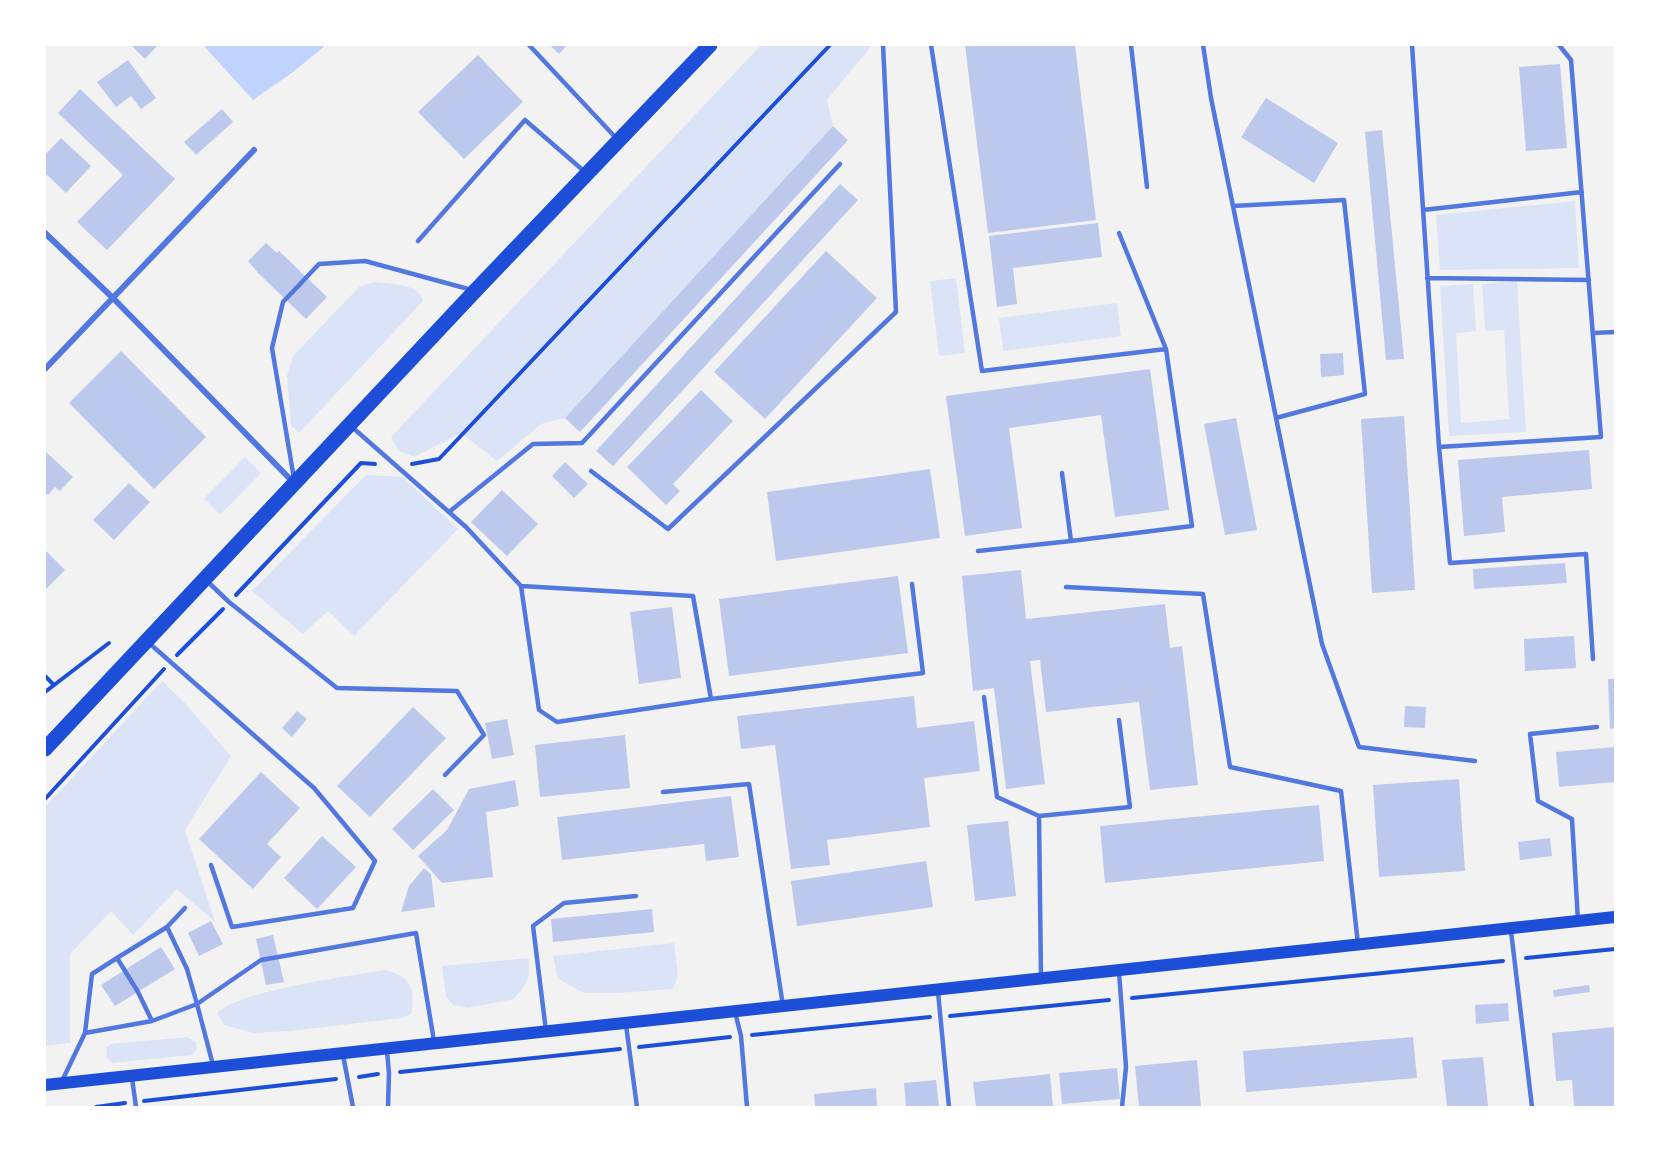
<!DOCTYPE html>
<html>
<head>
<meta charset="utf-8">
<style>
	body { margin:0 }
	#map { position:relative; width:1660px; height:1152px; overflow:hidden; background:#f2f2f2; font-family:"Libre Baskerville",serif }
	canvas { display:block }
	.frame { position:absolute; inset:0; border:46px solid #fff; pointer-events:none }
</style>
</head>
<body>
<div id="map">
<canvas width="1660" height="1152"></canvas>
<div class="frame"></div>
</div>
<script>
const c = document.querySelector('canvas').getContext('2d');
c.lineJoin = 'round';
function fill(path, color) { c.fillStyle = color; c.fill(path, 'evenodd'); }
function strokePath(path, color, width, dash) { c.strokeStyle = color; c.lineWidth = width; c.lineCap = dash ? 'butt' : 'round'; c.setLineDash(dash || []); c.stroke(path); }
const green = new Path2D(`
	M761 45H872L827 100 833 126 565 418 541 424 497 461 461 433 414 457 398 450 391 437Z
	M1575 201 1579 268 1440 270 1436 215Z
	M956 278 965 353 939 356 930 281Z
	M1517 281 1526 432 1449 436 1440 286 1473 284 1476 331 1456 333 1461 423 1509 419 1504 330 1485 331 1482 284Z
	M375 282C390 284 419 283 423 301L299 433 291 426 287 376 293 356 359 287Z
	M1117 303 1121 336 1003 351 999 318Z
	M245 457 261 473 220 515 204 498Z
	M366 475 403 477 458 529 354 636 328 611 303 634 252 591Z
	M162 681 184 702 231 756 185 830 215 922 177 889 133 935 111 911 70 954V1043L45 1046V807Z
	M674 943 678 976 673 989 618 993H584L558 979 553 956Z
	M529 958V975L525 986 514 999 468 1008 453 1005 446 997 442 966Z
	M385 970C412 977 414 987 412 1013L402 1018 290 1031 253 1033 224 1025 217 1014C231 992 355 975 385 970Z
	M187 1037 196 1042 197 1049 191 1055 112 1063 106 1057 107 1047 111 1044Z`);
const water = new Path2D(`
	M203 45H326L293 72 253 100Z`);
const building = new Path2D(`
	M131 45H158L145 59Z
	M550 45H567L559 54Z
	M965 45H1075L1096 220 988 233Z
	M478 55 523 102 464 159 418 112Z
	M128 60 156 98 141 109 131 96 116 107 97 82Z
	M1560 64 1567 148 1526 151 1519 67Z
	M80 89 175 179 107 250 77 222 123 175 58 113Z
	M1266 98 1338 143 1314 183 1241 137Z
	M222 109 233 122 196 155 184 142Z
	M833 126 848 140 580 432 565 418Z
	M1382 130 1404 359 1386 360 1365 132Z
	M61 138 91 166 66 193 45 173V155Z
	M840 184 858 200 613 466 596 451Z
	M1098 223 1102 257 1013 268 1017 304 997 307 989 236Z
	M266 243 277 253 279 251 327 297 306 319 258 273 248 261Z
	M826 251 877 298 765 419 714 372Z
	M121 351 206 437 154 489 69 403Z
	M1343 353 1344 375 1321 377 1320 354Z
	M1150 369 1169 510 1115 517 1101 415 1009 428 1022 528 965 536 946 396Z
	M701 390 733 421 673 484 680 491 666 505 627 467Z
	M1404 416 1415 590 1372 593 1361 419Z
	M1236 418 1257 530 1225 535 1204 424Z
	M1589 450 1592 489 1502 497 1505 532 1464 536 1458 460Z
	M45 451 73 477 60 491 55 487 48 495 45 493Z
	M565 462 588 484 574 498 552 476Z
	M930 469 940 538 776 561 767 492Z
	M129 483 150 502 114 540 93 520Z
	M502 490 538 524 507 556 471 522Z
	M45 550 65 570 45 590Z
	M1565 563 1567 583 1474 589 1473 569Z
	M1021 570 1026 619 1165 604 1170 648 1182 646 1198 785 1150 790 1139 702 1046 712 1040 660 1030 661 1045 784 1006 789 994 688 973 691 962 576Z
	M898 576 908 653 729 676 719 599Z
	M672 607 681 678 639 684 630 612Z
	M1574 636 1576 668 1525 671 1524 639Z
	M1608 679H1615V728L1610 729Z
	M914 696 917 728 974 721 980 771 924 778 930 827 827 840 830 865 791 869 775 745 741 749 737 716Z
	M1405 706 1426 707 1425 728 1404 727Z
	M413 707 446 738 370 817 337 786Z
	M297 711 307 719 292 737 282 728Z
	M507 719 514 755 492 759 485 723Z
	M625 735 630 788 540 797 535 745Z
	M1615 747V782L1559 787 1556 752Z
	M261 772 300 808 267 844 281 857 253 889 199 839Z
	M1459 779 1465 871 1379 877 1373 785Z
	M515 780 519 806 486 812 493 877 442 883 418 856 447 830 469 789Z
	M433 789 454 810 413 850 392 829Z
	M731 796 739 857 706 861 704 844 562 860 557 817Z
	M1319 805 1324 861 1105 883 1100 826Z
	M1008 821 1016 896 975 901 967 825Z
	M322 836 356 867 317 909 284 878Z
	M1550 838 1552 856 1520 860 1518 842Z
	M926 861 933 907 797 926 791 881Z
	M424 868 431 874 435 907 401 912 409 886Z
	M652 909 654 932 553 942 551 919Z
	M211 921 223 944 199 956 188 933Z
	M273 935 284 982 266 985 256 939Z
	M161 947 175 969 115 1006 101 985Z
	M1589 985 1590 992 1554 997 1553 990Z
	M1508 1003 1509 1021 1476 1024 1475 1005Z
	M1615 1027V1107H1574L1572 1080 1556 1081 1552 1033Z
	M1413 1037 1417 1078 1246 1092 1243 1051Z
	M1483 1057 1488 1107H1447L1442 1060Z
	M1197 1060 1201 1107H1139L1135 1066Z
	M1117 1068 1120 1099 1062 1104 1059 1073Z
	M1050 1074 1053 1107H976L973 1082Z
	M936 1080 939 1107H906L904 1083Z
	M876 1088 877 1107H815L814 1094Z`);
const path = new Path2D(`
	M412 464 439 459 830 45
	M236 595 361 463 375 464
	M177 655 223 609
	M45 676 54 685
	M45 692 109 643
	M45 799 164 669
	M1526 958 1615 949
	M1132 998 1503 961
	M950 1016 1109 1000
	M752 1035 930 1017
	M639 1047 730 1037
	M400 1072 620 1049
	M359 1077 378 1074
	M144 1101 336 1079
	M96 1107 125 1103`);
const service = new Path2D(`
	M529 45 617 139
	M931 45 982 371 1166 349 1192 526 1071 541 1062 473
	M1131 45 1147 187
	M1203 45 1211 98 1322 644 1359 747 1475 761
	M1412 45 1439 447 1450 563 1586 554 1593 659
	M1233 206 1344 200 1365 394 1276 418
	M1423 210 1582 192
	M1119 233 1166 349
	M418 241 525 120 585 172
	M1427 278 1589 280
	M1593 333 1615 332
	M352 427 466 527 521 586 539 710 557 722 711 699 923 673 912 584
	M1439 447 1601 437 1571 60 1559 45
	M591 471 668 529 896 312 883 45
	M294 479 272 348 283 302 319 264 365 261 472 290
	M449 512 533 444 582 443 840 164
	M978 551 1071 541
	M207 581 229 602 337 688 457 691 484 735 445 775
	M521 586 693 596 711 699
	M1066 587 1203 594 1230 767 1341 791 1358 944
	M149 643 314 788 375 861 353 908 232 927 211 865
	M984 697 997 797 1039 816
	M663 792 749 784 783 1006
	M1578 921 1572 819 1538 801 1530 734 1597 727
	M167 927 187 969 197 1004 261 960 416 933 434 1041
	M1511 931 1532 1107
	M117 958 167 927 185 908
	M1119 972 1126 1067 1122 1107
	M1041 978 1039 816 1130 807 1119 720
	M938 992 949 1107
	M735 1012 741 1036 747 1107
	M626 1025 637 1107
	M546 1031 533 926 564 903 636 896
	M85 1033 152 1021 197 1004 213 1065
	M387 1051 389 1073 388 1107
	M343 1055 353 1107
	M132 1078 136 1107
	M62 1081 85 1033 92 974 117 958 138 992 152 1021`);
const minor = new Path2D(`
	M45 233 113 298 294 483
	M45 369 254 150`);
const secondary = new Path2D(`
	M45 1085 1615 917`);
const primary = new Path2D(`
	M45 749 475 291 710 45`);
fill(green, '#dbe4f7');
fill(water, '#bfd3fe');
fill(building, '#bdc9ec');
strokePath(path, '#1d4ed8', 4);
strokePath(service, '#5277de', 4.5);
strokePath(minor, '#5277de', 6);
strokePath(secondary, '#1d4ed8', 12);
strokePath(primary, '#1d4ed8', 15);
</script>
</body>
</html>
